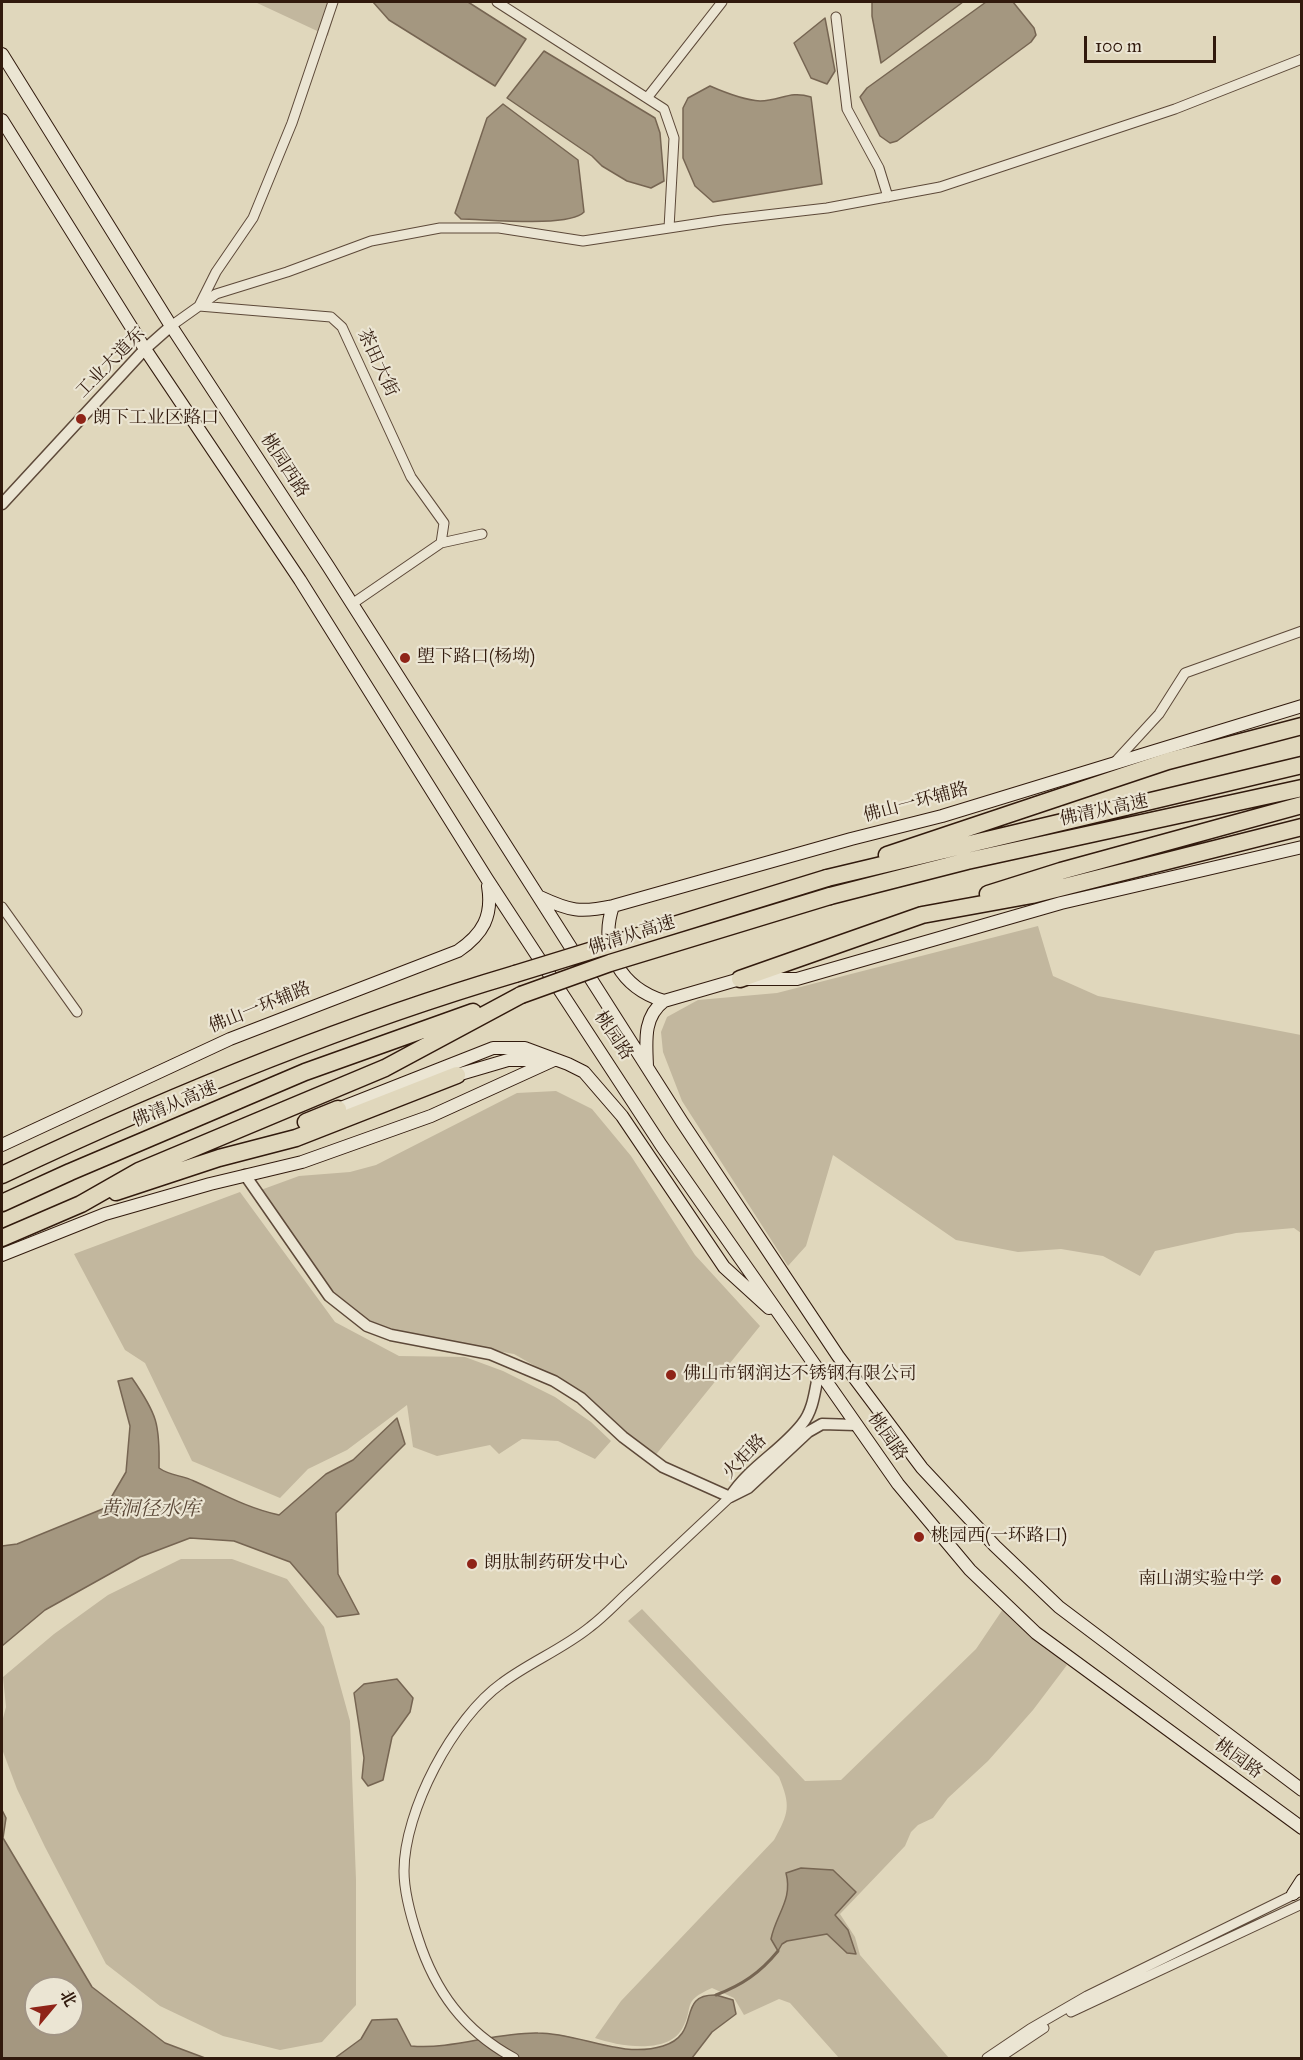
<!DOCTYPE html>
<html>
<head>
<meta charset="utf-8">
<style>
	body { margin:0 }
	#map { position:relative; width:1303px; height:2060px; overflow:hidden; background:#e0d7bc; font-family:"IM FELL Great Primer","Noto Serif SC",serif }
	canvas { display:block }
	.frame { position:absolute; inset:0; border:3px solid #311a0d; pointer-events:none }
	.north { position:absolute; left:24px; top:1976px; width:60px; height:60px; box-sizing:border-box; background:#ebe5d3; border:2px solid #a19484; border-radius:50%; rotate:61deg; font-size:16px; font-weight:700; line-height:24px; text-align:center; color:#311a0d }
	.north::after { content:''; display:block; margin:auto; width:21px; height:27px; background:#8f2418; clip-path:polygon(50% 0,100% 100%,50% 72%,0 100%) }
	.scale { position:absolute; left:1084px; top:36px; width:132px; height:27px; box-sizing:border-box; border:3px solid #311a0d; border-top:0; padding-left:8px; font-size:18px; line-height:21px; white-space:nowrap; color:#311a0d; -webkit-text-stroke:4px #ebe5d3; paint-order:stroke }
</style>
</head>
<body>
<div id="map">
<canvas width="1303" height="2060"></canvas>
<div class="frame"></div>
<div class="north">北</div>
<div class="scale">100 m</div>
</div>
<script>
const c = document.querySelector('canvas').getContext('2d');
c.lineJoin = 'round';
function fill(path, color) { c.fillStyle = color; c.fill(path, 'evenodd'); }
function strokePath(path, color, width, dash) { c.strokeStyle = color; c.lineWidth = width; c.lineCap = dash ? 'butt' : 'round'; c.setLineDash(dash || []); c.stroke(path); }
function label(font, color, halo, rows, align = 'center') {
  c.font = font + ' "IM FELL Great Primer","Noto Serif SC",serif'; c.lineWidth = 4.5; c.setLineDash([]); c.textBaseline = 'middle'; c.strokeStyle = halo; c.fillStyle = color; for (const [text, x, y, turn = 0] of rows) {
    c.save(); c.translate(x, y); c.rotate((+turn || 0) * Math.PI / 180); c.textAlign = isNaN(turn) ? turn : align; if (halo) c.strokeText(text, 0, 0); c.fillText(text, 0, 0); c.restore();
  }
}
const green = new Path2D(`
	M255 2H338L328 36Z
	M1038 926 1053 976 1098 996 1301 1035V1233L1294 1228 1236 1233 1155 1251 1140 1276 1103 1256 1061 1249 1018 1252 956 1240 833 1155 806 1246 788 1266 682 1101 663 1052 661 1032 667 1017 698 1000 777 993Z
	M556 1091 592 1109 631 1156 695 1255 760 1326 654 1457 563 1382 514 1354 436 1340 374 1324 331 1294 258 1191 299 1176 350 1172 376 1165 517 1093Z
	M240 1192 335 1322 399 1356 465 1357 503 1371 555 1397 591 1422 611 1441 595 1459 558 1441 522 1439 499 1454 490 1445 437 1456 413 1447 407 1405 347 1450 308 1469 280 1498 192 1461 145 1363 125 1350 74 1254Z
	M181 1559H232L287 1579 324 1627 350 1721 356 1880V2005L322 2042 280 2050 223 2036 160 2006 106 1964 45 1847 17 1789 2 1749V1722L6 1707 3 1677 54 1634 108 1595Z
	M642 1609 805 1781 841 1780 976 1649 1003 1609 1067 1665 1033 1710 988 1761 948 1798 933 1818 918 1825 911 1832 905 1846 840 1914 855 1937 860 1955 949 2058H839L790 2003 779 1999 744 2015 734 1998 712 1988C680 2002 695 2007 682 2029 667 2055 618 2046 595 2038L621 2001 774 1840C789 1813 791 1806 779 1777L628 1621Z`);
const water = new Path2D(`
	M373 2H468L526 39 495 86 389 20Z
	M872 2H963L881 63 872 16Z
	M986 2H1013L1034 28 1036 35 1031 42 897 141 890 143 880 136 860 97 867 88Z
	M825 18 835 71 827 84 811 78 794 43Z
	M544 51 655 118 660 133 664 181 651 188 627 181 602 166 592 156 507 98Z
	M710 86C726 93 743 100 760 101 781 101 789 90 811 97L822 184 713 202 695 186 683 158V108L688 98Z
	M503 104 578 160 584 212C569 228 485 219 461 219L455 213 487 118Z
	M132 1378C157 1414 160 1424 159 1468 170 1476 182 1475 194 1481 223 1494 247 1508 279 1515L326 1474 353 1460 397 1418 405 1444 336 1513 338 1574 359 1614 337 1617 290 1562 234 1541 190 1538 140 1557 45 1610 2 1646V1546L17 1544 105 1508 126 1472 130 1426 118 1381Z
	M397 1679 413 1698 410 1712 392 1737 383 1780 368 1786 362 1778 364 1758 354 1693 364 1684Z
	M2 1810 6 1818 3 1838 92 1987 165 2043 205 2058H2ZM36 1988H72V2024H36Z
	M801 1868 833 1870 856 1892 835 1915 848 1930 856 1954 847 1953 827 1934 787 1941 782 1944 778 1951 771 1939C776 1914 793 1900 786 1873Z
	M716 1995 733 2000 736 2014 712 2032 692 2058H335L361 2039 372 2020 397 2019 411 2046C453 2050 495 2032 538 2033 580 2033 621 2059 663 2046 703 2034 675 1994 716 1995Z`);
const stream = new Path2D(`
	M716 1995C742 1985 760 1973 778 1951`);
const minor = new Path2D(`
	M333 2 292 123 253 218 216 272 199 306 331 317 342 327 411 477 444 523 441 543
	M497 2 664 109 674 138 669 228
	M836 17 847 109 879 168 888 197
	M647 98 722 2
	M171 326 216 294 287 272 371 241 440 228H499L583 241 722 220 827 208 940 187 1175 109 1302 59
	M352 604 441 543 482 534
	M1114 763 1159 714 1185 673 1302 631
	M2 907 77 1012
	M1071 2012 1302 1904
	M514 2058C464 2031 435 1991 418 1938 411 1917 404 1893 404 1871 404 1811 453 1718 502 1683 530 1662 563 1649 590 1627 606 1615 619 1600 634 1587 666 1557 698 1527 730 1497
	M987 2058 1030 2029 1087 1996 1299 1892
	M999 2058 1044 2028`);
const tertiary = new Path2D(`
	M2 504 145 349 171 326
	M245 1175 329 1296 367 1326 391 1335 490 1354 554 1381 581 1398 623 1437 663 1467 730 1497
	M819 1371C815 1388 814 1410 802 1424 781 1451 749 1467 730 1497L748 1488 808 1432 822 1424 856 1425`);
const secondary = new Path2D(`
	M2 54 171 326 328 566 682 1122 838 1356 922 1468 995 1546 1059 1607 1302 1790
	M2 120 145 349 300 580 487 879 661 1145 898 1484 970 1570 1036 1633 1302 1828
	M540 897C570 911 580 913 613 906L851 839 942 816 1302 706
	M613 906C598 950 622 988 664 1001
	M647 1066C646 1041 643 1017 664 1001L740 979H797L1061 903 1302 847
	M457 1075 508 1060H547
	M338 1109 493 1048H525L568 1064 584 1072 622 1116 724 1267 769 1308
	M2 1145 230 1039 458 951C483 934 493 916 488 886
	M2 1255 105 1214 210 1184 302 1162 431 1116 554 1060
	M1293 1894 1302 1880`);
const motorway = new Path2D(`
	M887 855 1168 761 1302 726
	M827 878 1302 765
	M988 894 1061 871 1302 805
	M830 896 967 861 1302 788
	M740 979 922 915 1032 895 1302 827
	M306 1122 338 1109
	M2 1175C167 1097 339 1026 515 974
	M116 1192 219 1158 296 1138 457 1075
	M2 1203 70 1172 305 1072 473 1012
	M2 1238 81 1204 139 1171 385 1068 521 995`);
const motorwayBridge = new Path2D(`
	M515 974 827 878
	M521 995 610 963 830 896`);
const markers = [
	[81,419,6,"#8f2418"],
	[405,658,6,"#8f2418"],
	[671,1375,6,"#8f2418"],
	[919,1537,6,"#8f2418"],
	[472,1564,6,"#8f2418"],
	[1276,1580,6,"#8f2418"]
];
const streetNames = [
	["工业大道东",111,363,-46],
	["茶田大街",377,363,65],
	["桃园西路",284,466,57],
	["佛山一环辅路",916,803,-15],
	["佛清从高速",1104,811,-12],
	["佛清从高速",632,936,-18],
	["佛山一环辅路",260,1008,-22],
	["桃园路",613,1036,56],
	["佛清从高速",175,1105,-23],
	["桃园路",887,1437,55],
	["火炬路",745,1457,-46],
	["桃园路",1238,1759,36]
];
const poiNames = [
	["朗下工业区路口",93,419],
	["塱下路口(杨坳)",417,658],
	["佛山市钢润达不锈钢有限公司",683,1375],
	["桃园西(一环路口)",931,1537],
	["朗肽制药研发中心",484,1564],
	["南山湖实验中学",1264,1580,"right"]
];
const waterNames = [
	["黄洞径水库",150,1510]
];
fill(green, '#c2b79e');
fill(water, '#a49780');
strokePath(water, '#766552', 1.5);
strokePath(stream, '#766552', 3);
strokePath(minor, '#5d4939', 11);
strokePath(tertiary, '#5d4939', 13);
strokePath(secondary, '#311a0d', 14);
strokePath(motorway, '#311a0d', 19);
strokePath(minor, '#ebe5d3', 9);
strokePath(tertiary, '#ebe5d3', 10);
strokePath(secondary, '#ebe5d3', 12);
strokePath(motorway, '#e0d7bc', 16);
strokePath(motorwayBridge, '#311a0d', 19, []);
strokePath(motorwayBridge, '#e0d7bc', 16);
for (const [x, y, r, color] of markers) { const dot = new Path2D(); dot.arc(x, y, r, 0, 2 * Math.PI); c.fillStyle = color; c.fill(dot); strokePath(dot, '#ebe5d3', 2); }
label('18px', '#311a0d', '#ebe5d3', streetNames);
label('18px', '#311a0d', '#ebe5d3', poiNames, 'left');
label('italic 20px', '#594635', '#ebe5d3', waterNames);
</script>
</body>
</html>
